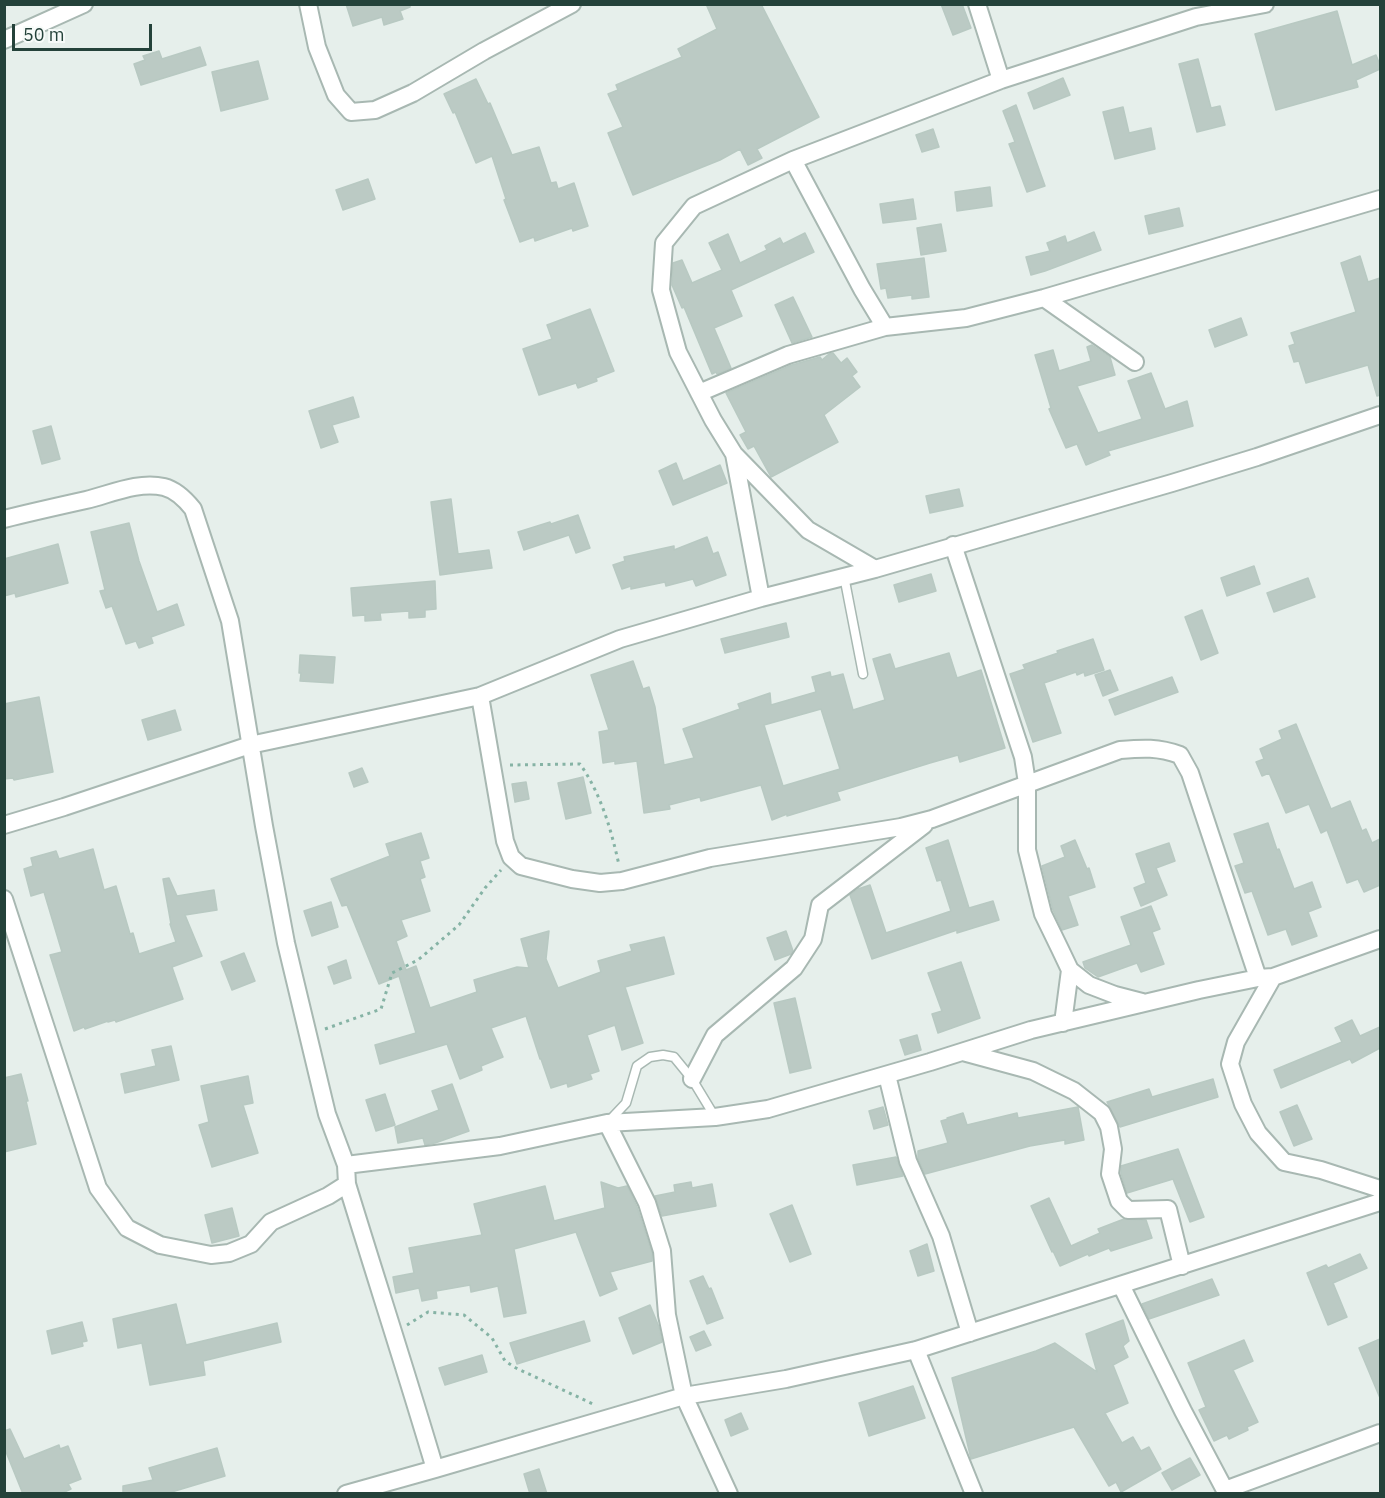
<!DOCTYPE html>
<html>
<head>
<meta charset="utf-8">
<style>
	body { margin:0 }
	#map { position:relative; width:1385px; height:1498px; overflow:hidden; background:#e6efeb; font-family:"IBM Plex Sans",sans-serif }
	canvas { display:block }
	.frame { position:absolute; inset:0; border:6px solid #24423a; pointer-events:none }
	.scale { position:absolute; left:12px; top:24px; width:140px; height:27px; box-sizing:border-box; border:3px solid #24423a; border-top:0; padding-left:8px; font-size:18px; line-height:21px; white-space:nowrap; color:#24423a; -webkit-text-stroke:4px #f7fbf9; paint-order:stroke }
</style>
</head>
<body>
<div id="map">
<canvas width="1385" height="1498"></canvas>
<div class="frame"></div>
<div class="scale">50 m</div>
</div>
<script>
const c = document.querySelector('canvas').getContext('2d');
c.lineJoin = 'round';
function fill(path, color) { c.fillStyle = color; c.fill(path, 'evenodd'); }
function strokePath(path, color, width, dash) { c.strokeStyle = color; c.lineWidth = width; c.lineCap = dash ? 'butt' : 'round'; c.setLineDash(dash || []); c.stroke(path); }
const building = new Path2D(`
	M346 4H410V7L400 11 403 19 384 25 382 17 353 26Z
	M706 4H761L819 117 757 149 762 158 748 165 740 149 720 160 633 195 608 133 623 127 608 94 618 90 616 85 682 57 678 49 717 29Z
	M941 4H962L971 28 953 35Z
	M1337 11 1352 65 1376 55 1380 65V69L1356 80 1358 87 1276 110 1255 34Z
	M200 47 206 65 141 85 134 64 145 60 143 56 159 51 162 59Z
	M1198 59 1211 108 1220 106 1225 125 1197 132 1179 64Z
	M258 61 268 99 221 111 212 72Z
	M1063 78 1070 95 1034 109 1028 93Z
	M476 79 488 104 490 103 512 155 539 147 551 183 556 182 558 189 574 183 588 226 573 231 572 228 535 241 534 237 520 242 504 200 506 199 492 156 476 163 455 112 453 113 444 94Z
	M1016 105 1045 186 1027 192 1009 144 1015 142 1003 111Z
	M1123 107 1129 133 1151 128 1155 149 1115 159 1103 112Z
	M933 129 939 147 922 152 916 135Z
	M368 179 375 199 343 210 336 190Z
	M990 187 992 206 957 211 955 192Z
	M913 199 916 219 883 223 880 204Z
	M1179 208 1183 226 1149 234 1145 216Z
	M941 224 946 251 921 255 917 228Z
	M1094 232 1101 250 1045 271 1031 275 1026 257 1050 251 1047 243 1065 236 1067 243Z
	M805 233 814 252 731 290 742 316 714 328 731 368 717 374 716 372 712 374 684 307 682 308 672 285 673 263 682 260 692 283 722 270 709 243 728 234 740 263 767 250 765 246 780 238 783 244Z
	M1360 256 1368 282 1380 278V395L1377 396 1368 365 1306 383 1299 361 1294 362 1289 346 1295 344 1291 333 1356 312 1341 263Z
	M924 258 929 297 912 299V295L888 298 886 288 881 289 877 264Z
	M793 297 812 337 792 343 775 305Z
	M590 309 614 371 596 378 597 381 578 388 576 383 539 395 523 349 552 339 547 325Z
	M1241 318 1247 335 1215 347 1209 330Z
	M1092 345 1110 357 1115 375 1077 386 1098 433 1142 419 1128 381 1151 373 1165 409 1187 401 1193 426 1108 451 1110 455 1086 465 1077 444 1066 448 1049 409 1051 408 1035 355 1053 350 1059 371 1091 361 1087 347Z
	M833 353 841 363 847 358 857 372 852 376 860 387 824 415 838 442 771 477 754 446 748 449 740 435 746 432 726 393 792 365 820 357 822 360 829 354Z
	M353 397 359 417 332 425 338 442 321 448 309 411Z
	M51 426 60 459 42 464 33 431Z
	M676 463 683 481 720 465 727 483 673 505 659 471Z
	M959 489 963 506 930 513 926 496Z
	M451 499 458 554 489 550 492 568 440 575 431 502Z
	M578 515 590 548 576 553 569 535 524 550 518 532 550 522 551 524Z
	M129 523 139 561 157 612 177 604 184 625 151 637 153 643 139 648 136 641 126 644 112 606 106 608 100 591 105 590 91 532Z
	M707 537 713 554 718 552 726 575 696 586 693 579 666 586 665 582 631 589V586L622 589 613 565 625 561 624 557 674 546V550Z
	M58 544 68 583 16 597 15 593 4 596V559Z
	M1254 566 1260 584 1227 596 1221 578Z
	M931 574 936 591 899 602 894 585Z
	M1308 578 1315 597 1274 612 1267 593Z
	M435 581 436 609 425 610V617L409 618V611L380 613 381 620 365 621V615L353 616 351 588Z
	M1202 610 1218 653 1201 660 1185 617Z
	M786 623 789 637 725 653 721 639Z
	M1093 639 1104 670 1085 676 1084 672 1077 675 1076 672 1044 683 1061 733 1033 742 1010 674 1025 669 1023 665 1058 653 1057 651Z
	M949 653 957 678 981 670 1005 748 960 762 958 755 930 763 837 792 840 800 787 816V814L772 820 761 785 701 801 700 797 669 805 670 809 644 813 637 761 615 764V761L603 763 599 732 609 730 591 675 633 661 643 689 649 687 655 707 664 765 694 758 683 729 740 709 738 704 770 693 771 705 816 692 812 677 830 672 831 677 843 674 853 710 885 700 873 659 890 654 895 669ZM821 709 840 769 783 786 764 725Z
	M300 655 335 657 333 683 300 681 301 673H299Z
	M1110 670 1118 690 1103 696 1095 675Z
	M1172 677 1178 692 1115 715 1109 700Z
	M39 697 53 772 14 780 13 778 4 779V704Z
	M175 710 181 730 148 740 142 720Z
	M1296 724 1331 809 1350 801 1362 831 1366 829 1372 843 1380 839V885L1364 892 1358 879 1347 883 1327 830 1321 833 1309 804 1286 813 1269 773 1262 776 1256 762 1264 759 1260 749 1282 739 1279 731Z
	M362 768 368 782 354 787 349 773Z
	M583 777 591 813 566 819 558 783Z
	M526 782 529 799 515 802 512 784Z
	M1268 823 1277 850 1279 849 1294 889 1312 882 1321 907 1308 912 1317 936 1292 945 1286 929 1268 935 1252 891 1245 893 1235 866 1244 863 1234 834Z
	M421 833 429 858 420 861 425 877 420 879 430 911 401 920 407 936 396 941 406 970 416 966 430 1008 477 992 474 980 517 967 529 968 521 939 549 931 546 959 558 988 601 972 598 961 632 951 630 945 664 937 674 974 625 987 643 1043 622 1050 615 1025 587 1035 599 1071 590 1074 592 1079 568 1087 567 1083 551 1088 541 1059H540L526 1016 491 1028 503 1057 481 1066 482 1070 460 1079 447 1044 380 1064 375 1045 416 1033 399 976 379 984 347 905 342 906 331 879 390 856 386 844Z
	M948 840 969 908 993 901 999 920 957 933V930L872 959 850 895 858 889 870 885 886 933 951 911 941 880 937 881 926 848Z
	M1075 840 1087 869 1089 868 1095 887 1068 896 1078 925 1062 930 1053 910 1042 866 1065 857 1061 846Z
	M1169 843 1175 861 1156 868 1167 895 1141 906 1134 888 1146 883 1136 854Z
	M93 849 104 890 116 886 130 934 133 933 139 954 176 942 170 924H171L163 879 169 878 177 896 214 890 217 910 185 915 202 956 172 967 183 999 116 1022 115 1020 108 1022V1021L85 1029 84 1027 74 1031 50 955 62 952 44 892 31 896 24 869 33 866 31 858 56 851 59 859Z
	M331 902 338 927 312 936 304 911Z
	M1151 906 1160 929 1152 932 1164 964 1141 972 1137 963 1098 977 1085 968 1083 962 1131 945 1121 917Z
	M786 931 793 951 791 954 775 960 767 938Z
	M244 953 255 981 232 990 221 962Z
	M346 960 351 978 334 984 328 967Z
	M961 962 980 1018 938 1033 932 1014 942 1011 928 973Z
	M795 998 811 1068 790 1073 774 1003Z
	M1352 1020 1360 1036 1380 1027V1048L1352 1063 1350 1059 1281 1088 1274 1070 1342 1042 1335 1028Z
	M917 1035 921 1050 905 1055 900 1040Z
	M171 1046 179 1080 125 1093 121 1074 156 1066 152 1050Z
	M21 1074 28 1101H26L36 1144 4 1152V1078Z
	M248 1076 253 1103 243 1105 258 1153 212 1167 199 1125 209 1122 201 1086Z
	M1213 1079 1218 1097 1120 1127 1107 1102 1149 1089 1152 1097Z
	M452 1084 469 1131 435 1143 425 1145 423 1138 398 1143 395 1127 439 1110 432 1091Z
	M385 1094 395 1125 376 1131 366 1100Z
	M1297 1105 1312 1139 1294 1146 1280 1112Z
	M883 1107 888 1125 874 1129 869 1111Z
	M1078 1107 1084 1140 1065 1144V1140L1030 1146 925 1174 918 1158V1151L948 1143 941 1121 948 1119 947 1118 963 1113 967 1125 1017 1113 1018 1118Z
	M1178 1149 1204 1217 1190 1222 1173 1179 1127 1193 1121 1173V1166Z
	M896 1157 903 1176 857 1185 853 1165Z
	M601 1182 618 1188 627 1186 637 1207 652 1253V1261L610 1272 617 1289 600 1296 576 1232 514 1249 526 1313 504 1317 498 1286 471 1292 470 1285 436 1291 437 1298 422 1301 419 1288 396 1293 393 1277 414 1273 409 1248 482 1235 474 1204 545 1186 554 1221 605 1208Z
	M691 1182 692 1188 712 1184 716 1206 662 1216 655 1196 675 1192 674 1185Z
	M1049 1198 1071 1246 1100 1233 1098 1229 1124 1219 1146 1220 1152 1238 1111 1251 1109 1248 1089 1256 1088 1254 1060 1266 1053 1251 1052 1252 1031 1206Z
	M792 1205 811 1254 790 1262 770 1214Z
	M232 1208 239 1236 212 1243 205 1215Z
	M927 1244 934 1271 918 1276 910 1251Z
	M1360 1254 1367 1268 1333 1283 1347 1317 1328 1325 1307 1273 1326 1265 1328 1268Z
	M703 1276 709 1289 711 1288 723 1318 707 1324 690 1281Z
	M1212 1279 1219 1295 1149 1319 1142 1304Z
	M176 1304 186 1345 277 1323 281 1342 203 1361 205 1375 150 1385 142 1343 118 1348 113 1319Z
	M650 1305 659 1327 662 1342 633 1354 619 1318Z
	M1123 1320 1129 1341 1123 1346 1128 1357 1113 1365 1128 1403 1105 1413 1122 1443 1133 1437 1141 1451 1149 1447 1161 1469 1121 1492 1116 1482 1109 1486 1074 1427 971 1459 952 1378 1036 1351 1055 1343 1097 1372 1086 1334Z
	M584 1321 590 1341 517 1364 510 1343Z
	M82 1322 87 1341 82 1342 83 1346 52 1354 47 1331Z
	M704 1331 711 1345 696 1351 690 1337Z
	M1380 1339V1398L1359 1348Z
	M1244 1340 1253 1361 1233 1370 1258 1422 1247 1427 1248 1430 1229 1439 1227 1435 1214 1441 1199 1410 1206 1407 1188 1363Z
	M482 1355 487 1372 445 1385 439 1368Z
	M913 1386 925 1418 869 1436 859 1403Z
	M741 1413 748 1429 731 1436 725 1420Z
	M10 1429 24 1459 59 1445 60 1449 68 1446 81 1479 68 1484 71 1489 60 1494H23L4 1447V1431Z
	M217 1448 225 1476 165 1494H123V1486L153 1480 149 1468Z
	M1190 1458 1200 1475 1172 1490 1162 1473Z
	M539 1469 547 1494H530L524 1474Z`);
const path = new Path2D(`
	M510 765 580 764C601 794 611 829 619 865
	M325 1029 381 1009 392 973 418 960 459 925 485 888 501 870
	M407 1325 428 1312 464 1315 492 1338 505 1361 516 1368 593 1404`);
const lane = new Path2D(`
	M844 576 863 674
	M609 1121 626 1103 637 1066 650 1057 663 1055 674 1057 692 1079 715 1117`);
const street = new Path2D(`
	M308 4 317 47 336 95 351 112 375 110 413 93 484 51 572 4
	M977 4 1001 80
	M4 40 84 4
	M793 160 862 289 885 327 966 318 1044 298 1380 199
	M1044 298 1135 362
	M699 393 788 355 885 327
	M734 454 761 598
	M4 519C32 512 59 506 86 500 111 494 138 481 164 487 176 490 185 499 193 509L230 621 264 826 286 943 327 1114 346 1165 347 1184C376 1279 407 1374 435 1469
	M953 545 1023 757 1027 783V850L1043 914 1060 949 1070 970 1089 985 1115 995 1142 1002
	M875 569 808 530 734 454 713 420 678 352 661 290 664 243 694 206 793 160 1001 80 1196 17 1265 4
	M480 696 505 841 511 857 521 866 572 879 600 883 622 881 710 858 901 827 932 819 1120 750C1143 748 1158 747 1180 755L1190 773 1258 978
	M4 825 64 807 250 745 480 696 620 639 761 598 875 569 1172 483 1257 457 1380 415
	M4 899 98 1188 127 1228 160 1245 211 1255 229 1253 251 1244 271 1222 328 1196 347 1184
	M1273 977 1236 1042 1230 1064 1243 1104 1258 1133 1284 1162 1321 1170 1380 1189
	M1063 1023 1070 970
	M963 1052 1033 1071 1074 1091 1102 1113 1109 1127 1113 1149 1110 1174 1119 1201 1128 1210 1168 1209 1182 1266
	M887 1075 908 1161 941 1236 970 1333
	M692 1079 715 1035 794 968 813 939 820 905 924 825
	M607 1123 647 1203 662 1251 667 1315 684 1396 729 1494
	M346 1165 500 1146 607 1123 715 1117 768 1109 930 1062 1031 1030 1199 990 1258 978 1273 977 1380 939
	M1121 1285 1183 1411 1227 1494
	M916 1350 974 1494
	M1225 1490 1380 1433
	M346 1494 435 1469 684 1396 786 1379 916 1350 1380 1202`);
fill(building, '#bbcac4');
strokePath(building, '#b8c9c2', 1.5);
strokePath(lane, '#a8b8b2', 11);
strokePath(street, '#a8b8b2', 20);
strokePath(path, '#86b3a5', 3, [3, 4.5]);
strokePath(lane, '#fff', 8);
strokePath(street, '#fff', 16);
</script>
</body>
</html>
